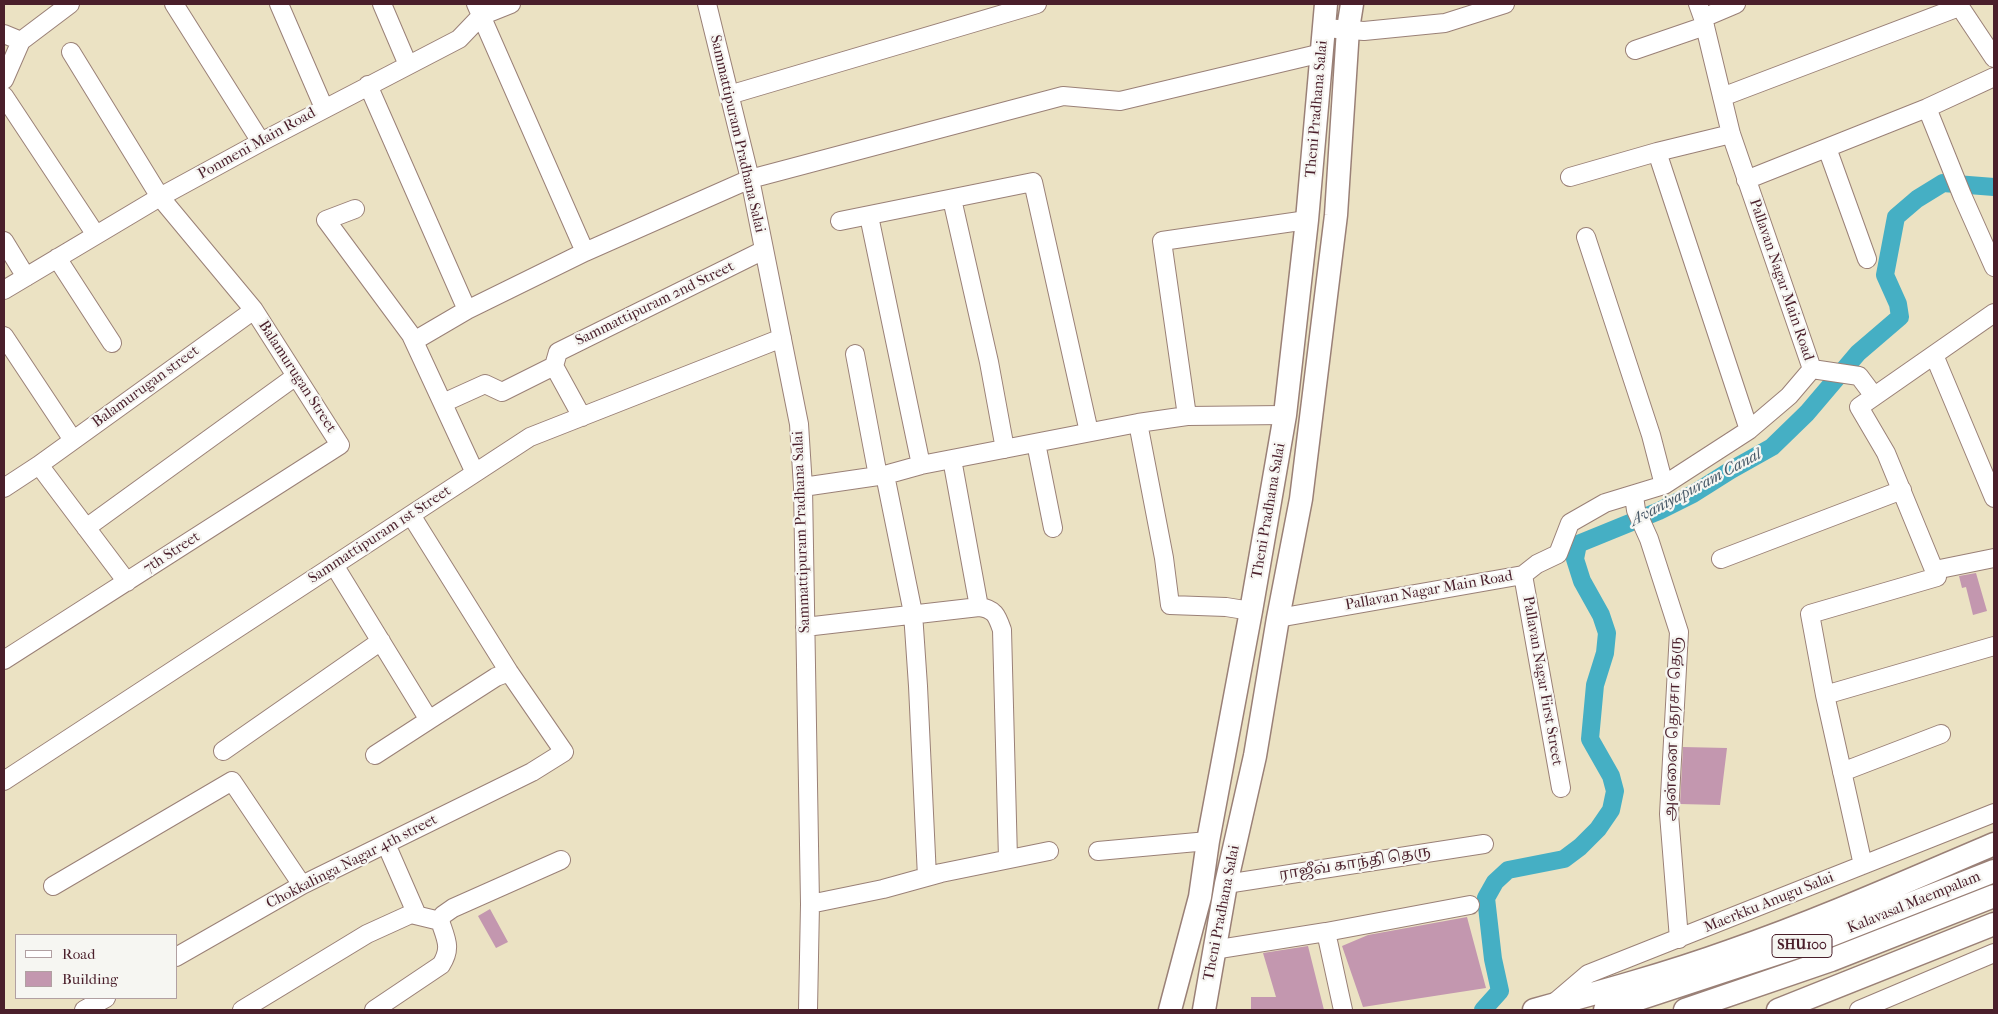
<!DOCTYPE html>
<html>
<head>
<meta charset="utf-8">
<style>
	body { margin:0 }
	#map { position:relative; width:1998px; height:1014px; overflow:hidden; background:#ebe2c3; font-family:"IM FELL French Canon",serif }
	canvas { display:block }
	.frame { position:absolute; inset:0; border:5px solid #4a1f2b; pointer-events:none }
	.legend { position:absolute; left:15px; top:934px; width:162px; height:65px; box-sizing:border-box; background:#f6f6f2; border:1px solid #b1a0a2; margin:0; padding:6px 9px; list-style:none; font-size:15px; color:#4a1f2b }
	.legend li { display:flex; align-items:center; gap:10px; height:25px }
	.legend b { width:25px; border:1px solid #b1a0a2 }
</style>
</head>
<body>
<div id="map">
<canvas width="1998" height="1014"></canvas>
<div class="frame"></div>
<ul class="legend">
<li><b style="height:6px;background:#fff"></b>Road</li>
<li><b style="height:14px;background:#c397af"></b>Building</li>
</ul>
</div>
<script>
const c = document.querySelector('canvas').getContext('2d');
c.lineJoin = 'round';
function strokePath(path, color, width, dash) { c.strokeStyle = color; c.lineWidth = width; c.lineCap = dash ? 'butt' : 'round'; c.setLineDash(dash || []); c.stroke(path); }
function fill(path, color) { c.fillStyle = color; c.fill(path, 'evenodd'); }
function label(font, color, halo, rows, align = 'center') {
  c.font = font + ' "IM FELL French Canon","Noto Serif Tamil",serif'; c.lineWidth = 4.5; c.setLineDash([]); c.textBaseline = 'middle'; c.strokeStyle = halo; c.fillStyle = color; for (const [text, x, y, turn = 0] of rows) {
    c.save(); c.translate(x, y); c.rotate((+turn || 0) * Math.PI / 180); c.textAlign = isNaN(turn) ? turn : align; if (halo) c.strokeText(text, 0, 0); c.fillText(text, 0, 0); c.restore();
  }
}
const canal = new Path2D(`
	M1483 1010 1500 991 1493 959 1486 898 1495 882 1508 870 1564 859 1580 847 1598 829 1611 810 1615 791 1611 776 1590 739 1595 685 1605 653 1607 633 1601 615 1582 581 1575 559 1578 544 1659 511 1693 494 1731 470 1772 447 1807 413 1858 353 1900 317 1898 304 1885 275 1896 217 1917 199 1943 183 1994 187`);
const building = new Path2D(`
	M1976 573 1987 611 1973 615 1966 587 1962 588 1959 576Z
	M1683 747 1727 748 1720 805 1680 804Z
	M490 909 508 942 496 948 478 916Z
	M1467 917 1486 988 1363 1007 1342 946 1368 935Z
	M1308 946 1324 1010H1251V997H1276L1263 953Z`);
const minor = new Path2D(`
	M174 4 261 142
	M279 4 324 108
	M382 4 408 65
	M476 4 585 252
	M707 4 750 179 799 424 803 487 810 904 808 1010
	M1958 4 1994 58
	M1703 18 1736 4
	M1324 28 1364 31 1445 23 1505 4
	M4 34 21 41 70 4
	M1635 50 1705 26
	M71 52 160 197 254 310 39 465 127 582
	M4 80 21 41
	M368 85 467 310 414 341
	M729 95 1037 4
	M4 96 96 235
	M1722 97 1959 7
	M1927 108 1962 195 1994 267
	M1827 148 1867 259
	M1657 152 1749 430
	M1570 177 1657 152 1731 134
	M1746 180 1927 108 1994 77
	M952 199 989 362 1005 449
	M355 209 326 220 411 335 475 473
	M869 216 921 465
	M840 221 1033 182 1089 432
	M1586 237 1651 435 1664 485
	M4 241 26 277
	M57 258 112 343
	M4 290 160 197 261 142 459 39 481 16 511 4
	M467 310 585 252 750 179 1063 96 1120 101 1322 53
	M4 336 73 440
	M855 354 878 476
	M1934 355 1994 498
	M554 366 558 352 764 250
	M1812 369 1859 376 1874 396
	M443 403 485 384 502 392 554 366 582 417
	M1187 416 1162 241 1307 220
	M1138 423 1164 558 1170 605 1226 607 1251 611
	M1036 443 1053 528
	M952 459 979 607
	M885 475 913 613 918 686 927 877
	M803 487 885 475 921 465 1138 423 1187 416 1285 415
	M4 488 39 465
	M1634 496 1636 510 1649 539 1679 632 1669 814 1679 939
	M86 528 296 376
	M1721 559 1902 490
	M334 565 429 720 375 755
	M1935 570 1994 558
	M1523 575 1561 788
	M1278 618 1523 575 1537 564 1558 554 1570 523 1605 503 1664 485 1749 430 1789 396 1812 369 1731 134 1703 18 1698 4
	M805 627 979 607C995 609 997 616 1002 630L1008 859
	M4 660 340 445 254 310
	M1825 695 1994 646
	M429 720 496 677 509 672
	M223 751 381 641
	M1842 772 1941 734
	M4 781 530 437 782 338
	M386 844 417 915
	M1098 851 1208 841
	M1863 865 1825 695 1810 614 1937 577 1886 453 1859 407 1994 313
	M1226 884 1484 844
	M53 886 232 781 302 885
	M810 904 883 889 941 873 1049 851
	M1326 932 1343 1010
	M1213 950 1326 932 1470 905
	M176 957 302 885 532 772 564 752 509 672 411 515
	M1554 1003 1588 974 1994 813
	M84 1010 106 998
	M242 1010 367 934 411 914 440 921
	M374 1010 441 965C452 948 446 939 440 921L443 915 453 908 561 860
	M1859 1010 1994 953`);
const major = new Path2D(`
	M1170 1010 1200 897 1208 841 1251 611 1285 415 1307 220 1326 4
	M1204 1010 1226 884 1255 756 1278 618 1301 499 1336 215 1348 29 1352 4
	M1534 1010C1600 992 1666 974 1730 951 1820 920 1907 881 1994 844
	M1605 1010 1821 939 1994 871
	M1685 1010 1831 960 1994 896
	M1778 1010 1994 924`);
const shields = [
	[1802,946,60]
];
const shieldNames = [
	["SHU100",1802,946]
];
const streetNames = [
	["Theni Pradhana Salai",1317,109,-85],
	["Sammattipuram Pradhana Salai",737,134,77],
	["Ponmeni Main Road",257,144,-29],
	["Pallavan Nagar Main Road",1781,280,71],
	["Sammattipuram 2nd Street",655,304,-26],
	["Balamurugan Street",297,377,57],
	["Balamurugan street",146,387,-36],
	["Theni Pradhana Salai",1269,511,-80],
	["Sammattipuram Pradhana Salai",802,532,-92],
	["Sammattipuram 1st Street",380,535,-33],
	["7th Street",172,553,-33],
	["Pallavan Nagar Main Road",1429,591,-10],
	["Pallavan Nagar First Street",1542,681,80],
	["அன்னை தெரசா தெரு",1674,729,-88],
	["Chokkalinga Nagar 4th street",352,862,-27],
	["ராஜீவ் காந்தி தெரு",1355,864,-9],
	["Maerkku Anugu Salai",1769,903,-22],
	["Kalavasal Maempalam",1914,903,-22],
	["Theni Pradhana Salai",1222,913,-79]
];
const waterNames = [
	["Avaniyapuram Canal",1696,488,-28]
];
strokePath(canal, '#45afc4', 18);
fill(building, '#c397af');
strokePath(minor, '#9a8077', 20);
strokePath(major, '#9a8077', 25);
strokePath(minor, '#fff', 18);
strokePath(major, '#fff', 22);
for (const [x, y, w] of shields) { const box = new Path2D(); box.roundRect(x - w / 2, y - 11.5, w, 23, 4); c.fillStyle = '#f6f6f2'; c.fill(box); strokePath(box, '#4a1f2b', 1); }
label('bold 14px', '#4a1f2b', null, shieldNames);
label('15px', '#4a1f2b', '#f6f6f2', streetNames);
label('italic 16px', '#485968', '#f6f6f2', waterNames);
</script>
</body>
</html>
